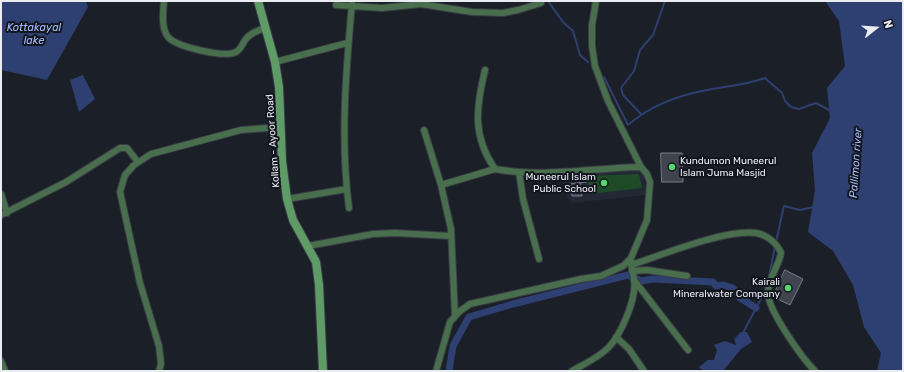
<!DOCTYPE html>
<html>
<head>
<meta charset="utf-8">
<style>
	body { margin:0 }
	#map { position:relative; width:904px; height:372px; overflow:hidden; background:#1b1f27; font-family:Rubik,sans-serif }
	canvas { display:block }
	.frame { position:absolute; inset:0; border:2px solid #eaecf2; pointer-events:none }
	.north { position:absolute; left:856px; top:8px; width:40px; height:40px; -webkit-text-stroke:3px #12151e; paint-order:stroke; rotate:73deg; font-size:11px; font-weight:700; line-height:16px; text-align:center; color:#eaecf2 }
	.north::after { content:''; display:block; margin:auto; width:14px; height:18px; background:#eaecf2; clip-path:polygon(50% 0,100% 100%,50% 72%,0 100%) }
</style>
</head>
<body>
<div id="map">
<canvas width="904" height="372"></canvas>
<div class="frame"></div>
<div class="north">N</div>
</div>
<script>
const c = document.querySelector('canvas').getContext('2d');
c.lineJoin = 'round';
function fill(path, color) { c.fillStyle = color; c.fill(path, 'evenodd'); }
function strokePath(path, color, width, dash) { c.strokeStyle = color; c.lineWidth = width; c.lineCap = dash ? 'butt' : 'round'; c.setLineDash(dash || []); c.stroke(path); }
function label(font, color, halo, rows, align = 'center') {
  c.font = font + ' Rubik,sans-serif'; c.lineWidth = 4; c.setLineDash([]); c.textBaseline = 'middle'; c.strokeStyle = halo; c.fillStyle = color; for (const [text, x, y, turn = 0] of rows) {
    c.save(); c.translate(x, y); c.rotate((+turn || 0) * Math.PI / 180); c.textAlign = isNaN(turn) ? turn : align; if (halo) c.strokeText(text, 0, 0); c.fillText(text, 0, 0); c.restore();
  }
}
const built = new Path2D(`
	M629 170 641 171 644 177 646 195 571 203 564 189 563 175Z`);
const green = new Path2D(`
	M639 174 642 188 590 194 587 176Z`);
const water = new Path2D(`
	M1 1H86L88 7 47 80 1 70Z
	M825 1H903V371H877L881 353 864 327 853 285 833 251 808 232 815 190 812 153 830 118 827 88 845 66 839 21Z
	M83 75 95 99 79 112 70 80Z
	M741 332H747L752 342 741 349 723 371H703L699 367 708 360H714L717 350 714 345 725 341 736 345 734 339Z`);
const stream = new Path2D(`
	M548 1 563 22 573 31 580 55 588 62
	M604 77 628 125C650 106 679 95 707 90 727 86 746 85 765 78L782 93 785 101 791 107 799 109 816 103 831 111
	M641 114 623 95 621 88 634 71 640 50 653 35 665 1
	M776 242 784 206 800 210 814 207
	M769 277 775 246
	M743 333 766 289`);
const canal = new Path2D(`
	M449 371 453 346 469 317 513 304 628 275 641 281 653 279 713 282 716 286 723 285 733 288 740 298 756 308`);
const building = new Path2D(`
	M661 153H682L683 182H662Z
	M579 176H585L587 182 580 183Z
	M580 183 582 196H572L571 184Z
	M785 270 803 279 790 305 773 297Z`);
const minor = new Path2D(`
	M164 1C163 12 161 28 168 37 177 47 224 58 236 52 241 49 242 45 245 40 250 33 258 30 266 28
	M596 1 592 25V46L595 66 608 101 641 167
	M336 5 382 8 421 4 472 12 503 13 518 10 541 3V1
	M275 62 347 43
	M424 130 441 185 451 229 455 316
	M519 172 523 199 539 259
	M441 185 495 169
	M1 194 7 213
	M287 199 347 189
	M349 208C340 139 346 71 352 3
	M1 215 66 182 120 148H127L138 162
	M308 246 373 234 395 233 451 236
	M631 265C662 255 725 229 756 233 767 235 777 243 781 253 779 266 768 278 768 292 767 309 802 358 815 371
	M632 271 647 270 687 276
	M634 280 688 350
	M616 337 629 349 644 371
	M1 361 5 371
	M159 371 161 364 159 346 140 283 120 192 125 175 134 165 151 154 241 130 280 127
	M436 371 450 322 460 311 470 304 581 279 601 276 623 266 631 258 647 220 650 182 647 174 641 167C592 168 543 178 495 169 472 136 476 107 485 70
	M572 371C584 364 598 358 608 348 621 335 637 298 634 280 634 274 631 268 631 262`);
const secondary = new Path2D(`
	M258 1 275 62 279 87 282 161 287 199 293 220 316 262 319 285 323 371`);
const markers = [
	[672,167,4,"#57d570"],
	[604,183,4,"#57d570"],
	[788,288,4,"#57d570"]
];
const streetNames = [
	["Kollam - Ayoor Road",273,141,-94]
];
const poiNames = [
	["Kundumon Muneerul",680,161,"left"],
	["Islam Juma Masjid",680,173,"left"],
	["Muneerul Islam",596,177],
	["Public School",596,189],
	["Kairali",780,282],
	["Mineralwater Company",780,294]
];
const waterNames = [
	["Kottakayal",34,28],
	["lake",34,41],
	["Pallimon river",856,163,-86]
];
fill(built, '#222836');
fill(green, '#1f4a27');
fill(water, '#2e3f71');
strokePath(stream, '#2e3f71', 2);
strokePath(canal, '#2e3f71', 7);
fill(building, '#40444e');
strokePath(building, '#777c87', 1);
strokePath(minor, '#383c43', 8);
strokePath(secondary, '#383c43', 10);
strokePath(minor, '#486e4d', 6);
strokePath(secondary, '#5e9b66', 8);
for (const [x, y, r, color] of markers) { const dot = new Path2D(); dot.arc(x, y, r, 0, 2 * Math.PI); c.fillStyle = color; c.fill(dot); strokePath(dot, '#12151e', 1.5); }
label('10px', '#eaecf2', '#12151e', streetNames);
label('10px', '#eaecf2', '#12151e', poiNames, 'right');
label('italic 11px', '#a5bdfd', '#12151e', waterNames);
</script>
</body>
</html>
